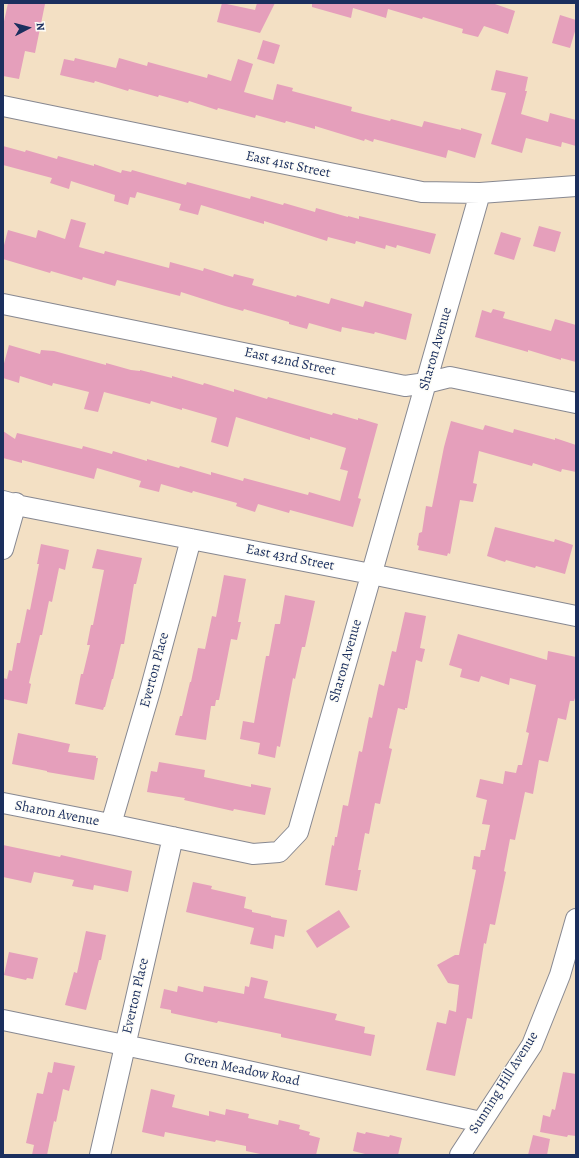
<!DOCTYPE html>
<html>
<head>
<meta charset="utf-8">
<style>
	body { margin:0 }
	#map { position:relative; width:579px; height:1158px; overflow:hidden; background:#f3e0c4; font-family:Alegreya,serif }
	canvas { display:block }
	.frame { position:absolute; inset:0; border:4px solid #1b2f5e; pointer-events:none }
	.north { position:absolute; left:8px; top:8px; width:40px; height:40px; -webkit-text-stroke:3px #fdfcf7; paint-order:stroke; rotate:84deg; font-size:11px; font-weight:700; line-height:16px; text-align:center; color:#1b2f5e }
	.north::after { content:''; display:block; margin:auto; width:14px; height:18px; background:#1b2f5e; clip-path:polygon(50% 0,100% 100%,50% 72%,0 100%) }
</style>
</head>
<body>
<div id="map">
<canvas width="579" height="1158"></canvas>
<div class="frame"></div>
<div class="north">N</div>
</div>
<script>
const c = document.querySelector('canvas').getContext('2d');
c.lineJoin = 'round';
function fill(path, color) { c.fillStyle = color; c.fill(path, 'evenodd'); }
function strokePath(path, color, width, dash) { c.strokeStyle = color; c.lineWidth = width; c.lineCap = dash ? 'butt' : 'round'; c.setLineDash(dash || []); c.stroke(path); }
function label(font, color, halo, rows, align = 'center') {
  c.font = font + ' Alegreya,serif'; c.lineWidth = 3; c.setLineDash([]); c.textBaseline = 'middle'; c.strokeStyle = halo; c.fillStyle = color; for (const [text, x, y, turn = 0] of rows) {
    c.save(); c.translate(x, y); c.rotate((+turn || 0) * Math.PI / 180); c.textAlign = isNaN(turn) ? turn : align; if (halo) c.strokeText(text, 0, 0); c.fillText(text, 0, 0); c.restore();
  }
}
const building = new Path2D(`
	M8 3H38L45 4 35 53 25 51 19 79 3 76V26Z
	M222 3 255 10 257 3H275L260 33 217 22Z
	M312 3H492L515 11 508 34 484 26 478 37 462 33 463 29 423 17 422 19 388 9 386 18 353 8 351 18 312 7Z
	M560 15 576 20V28L570 48 552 43Z
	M263 40 280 45 274 64 257 59Z
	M75 58 116 68 119 58 147 66 148 62 207 78 208 74 231 81 238 59 253 64 244 92 273 100 277 84 293 88 292 91 352 107 351 111 390 121 391 119 422 127 424 121 461 130V128L482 134 475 158 448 150 446 158 374 139 373 142 365 139 364 141 315 126V129L286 121 285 123 256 115 255 118 218 108 217 110 189 101 188 103 159 95 158 97 129 89 128 91 95 81 94 83 60 75 64 59 74 61Z
	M496 70 528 77 525 91H527L521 114 548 122 550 113 576 120V146L562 142 561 147 526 138 522 153 491 144 506 93 491 90Z
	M3 146 25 152 26 150 57 159 58 156 94 166V164L121 173 122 170 131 172 132 170 186 185 187 182 250 199 251 196 283 205 284 203 315 212 316 208 348 217V216L359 219V216L436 234 430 254 397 245 396 248 386 245 385 249 356 241 355 244 328 237 327 241 264 221V224L201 205 198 215 179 210 181 204 137 192 135 198 130 197 128 205 114 201 115 195 71 181 69 189 50 183 52 178 3 165Z
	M71 219 86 223 79 247 104 254 105 251 169 268 170 262 203 271 204 268 233 277 234 274 254 279 252 285 296 297 297 295 329 304 331 298 363 307 365 301 412 314 406 340 375 332 374 334 342 327 341 332 309 323 307 329 289 324V322L244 309 243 311 225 306 181 292 180 296 117 280 115 286 83 277 82 280 51 271 50 273 3 259V249L8 230 36 238 38 230 65 239Z
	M539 226 561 232 555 252 533 246Z
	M501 232 521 238 514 260 494 254Z
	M493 309 505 312 503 318 551 331 555 319 576 325V362L561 358V360L528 350V352L475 337 482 310 491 313Z
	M9 345 40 354 41 350 54 351 106 365V363L131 370 140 371V370L172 378V376L203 385 204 383 234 392V389L267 399 268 397 332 415 333 413 358 420V418L378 424 358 498 361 499 353 527 290 510 289 513 258 504 255 512 236 506 237 503 193 491 192 493 161 484 159 492 139 487 141 481 97 468 94 479 22 460V463L3 458V431L15 439 17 433 82 449 83 446 112 454 113 451 147 461V459L179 468 180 466 211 475V472L243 481 244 478 308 495 309 492 340 501 348 471 340 469 346 448 310 437V440L236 417 228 447 211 442 217 418 182 408V410L151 401 150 404 104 392 98 412 84 409 89 392 53 383 52 386 20 376 19 383 3 378V367Z
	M451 421 483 430 485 425 513 433 514 429 555 440V438L576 445V472L562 469 561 472 533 463 532 466 479 451 473 483 477 484 473 502 460 500 450 554 448 553 447 556 418 550 419 546 417 545 419 533 422 532 426 506 432 507 444 447Z
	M495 527 554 542 555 539 573 545 565 574 536 566 535 568 506 560 505 562 487 556Z
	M41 544 69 550 65 570 59 568 52 602 49 601 42 635H40L29 683 31 684 27 704 3 699V678L7 679 9 670 12 671 17 643H20L27 609 30 610 39 564H37Z
	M97 549 142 558 136 584H134L124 644H121L113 679H112L105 707H104L103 710 75 704 81 674H83L90 645H87L91 625H93L104 570 92 568Z
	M224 575 246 579 238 622H241L237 640 231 639 219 700H216L215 706H211L206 740 175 735 180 716H182L190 682H191L198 648 205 649 212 616 216 617Z
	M285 595 315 601 305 647H302L295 679 293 678 280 747 277 746 275 758 258 754 260 743 240 739 243 721 254 723 266 656H269L275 624H280Z
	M405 612 426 616 420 648 425 649 422 662 416 660 407 708H405V710L398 708 389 748 392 749 380 804 375 803 369 834 365 833 358 870H361L357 891 325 885 332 845 334 846 335 837H337L343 805 348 806 359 751 362 752 369 717 372 718 379 684 384 686 392 651 396 652Z
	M458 634 547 660 548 651 576 657V695L574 701H570L566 720 558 718 548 762 539 760 533 794 525 792 515 840 510 839 504 871 506 872 495 925 490 924 486 944 484 943 472 1019 467 1018 455 1076 426 1070 437 1022 446 1024 449 1010 456 1012 459 985 448 983 437 965 455 955H459L476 870 472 869 474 856 480 857 481 850H485L490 825 482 824 487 800 476 797 480 779 503 784 505 771 516 773 518 765H522L529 733 526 732 536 685 510 678 509 685 481 676 479 682 460 677 462 669 449 665Z
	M18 733 70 744 68 752 96 756V758H98L94 780 47 772V771L12 764Z
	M159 762 205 770 204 777 251 787V784L271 788 265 815 234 809 233 811 184 800 185 798 147 792 151 771 157 772Z
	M3 845 60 857 61 855 132 871 128 892 94 885 93 890 72 886 74 880 34 872 31 883 3 877Z
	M193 882 212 886 211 889 246 897 244 908 252 910V912L271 916V917L287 920 284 937 275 935 273 949 250 944 254 928 186 912Z
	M339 910 350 927 317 948 306 931Z
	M86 931 106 935 101 960H99L86 1010 65 1005 74 972 77 973Z
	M9 952 38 958 33 979 27 978 26 980 4 975Z
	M251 977 268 981 264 998 337 1014 335 1020 365 1027 364 1033 375 1035 371 1056 281 1037V1034L218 1021 217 1023 171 1013V1010L160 1008 164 989 177 992 178 986 203 992 204 986 244 994 245 986 249 987Z
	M54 1062 75 1066 69 1091 63 1089 56 1122 54 1121 47 1155H32L34 1145 26 1143 37 1093 43 1094 48 1072 52 1073Z
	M563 1072 576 1074V1136L568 1135 567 1137 540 1132 543 1115 550 1117 552 1109 555 1110Z
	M151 1089 175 1095 172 1107 209 1116V1111L225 1115 226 1109 249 1114 248 1118 278 1125 279 1120 300 1125 299 1129 310 1132 309 1135 320 1138 316 1155H265L246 1151V1146L216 1140 215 1142 165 1132 164 1137 142 1132Z
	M357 1132 365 1134 366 1132 389 1137 390 1135 402 1138 398 1155H369L353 1151Z
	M533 1135 550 1139 547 1155H528Z`);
const minor = new Path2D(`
	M3 106 422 192 480 193 576 186
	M3 304 405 386 426 383 450 377 576 403
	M3 501 21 506 371 574 576 616
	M3 549 16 503
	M3 803 115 825 253 854 279 852 298 832 480 193
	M111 824 150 691 191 539
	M3 1020 216 1064 481 1122
	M100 1155 173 837
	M460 1155 532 1045 560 975 576 919`);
const streetNames = [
	["East 41st Street",288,165,12],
	["Sharon Avenue",436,349,-74],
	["East 42nd Street",290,362,12],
	["East 43rd Street",290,558,11],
	["Sharon Avenue",346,661,-74],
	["Everton Place",155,670,-75],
	["Sharon Avenue",57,814,11],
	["Everton Place",136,996,-77],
	["Green Meadow Road",242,1070,12],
	["Sunning Hill Avenue",504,1083,-58]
];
fill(building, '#e59fbb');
strokePath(minor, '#878891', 22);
strokePath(minor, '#fff', 20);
label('14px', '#1b2f5e', '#fdfcf7', streetNames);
</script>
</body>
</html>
